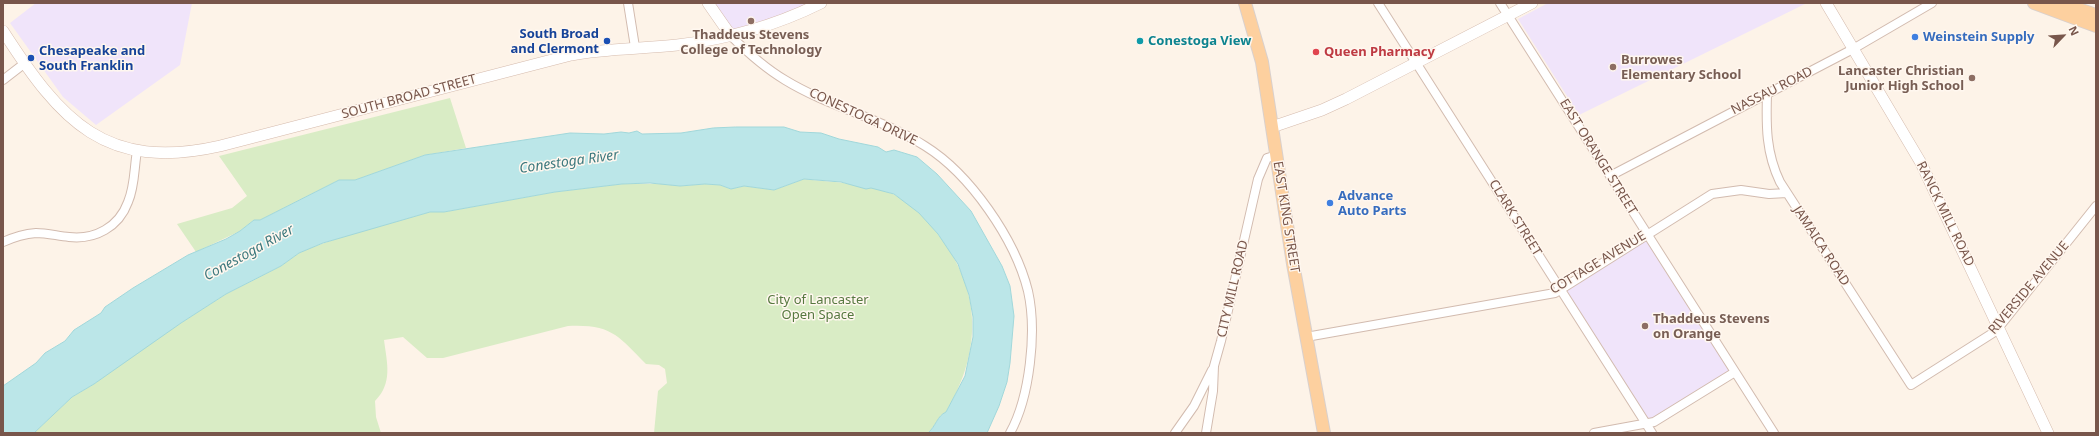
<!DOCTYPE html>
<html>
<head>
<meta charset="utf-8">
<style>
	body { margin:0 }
	#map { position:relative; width:2099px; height:436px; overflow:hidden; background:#fdf3e8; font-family:"Noto Sans",sans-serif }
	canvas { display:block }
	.frame { position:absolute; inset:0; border:4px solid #78564b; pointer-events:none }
	.north { position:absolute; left:2043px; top:16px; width:40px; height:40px; -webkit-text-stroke:3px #fff7ef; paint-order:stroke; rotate:65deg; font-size:11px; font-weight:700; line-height:16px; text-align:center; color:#78564b }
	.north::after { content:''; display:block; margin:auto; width:14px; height:18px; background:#78564b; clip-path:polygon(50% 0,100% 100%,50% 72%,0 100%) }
</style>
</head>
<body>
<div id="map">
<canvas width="2099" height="436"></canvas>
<div class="frame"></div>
<div class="north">N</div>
</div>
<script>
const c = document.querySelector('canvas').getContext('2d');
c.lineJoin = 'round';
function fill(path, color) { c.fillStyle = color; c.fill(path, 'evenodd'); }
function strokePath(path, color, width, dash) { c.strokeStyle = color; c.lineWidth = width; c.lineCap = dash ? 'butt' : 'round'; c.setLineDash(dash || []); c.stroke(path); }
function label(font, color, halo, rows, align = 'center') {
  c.font = font + ' "Noto Sans",sans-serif'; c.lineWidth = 3; c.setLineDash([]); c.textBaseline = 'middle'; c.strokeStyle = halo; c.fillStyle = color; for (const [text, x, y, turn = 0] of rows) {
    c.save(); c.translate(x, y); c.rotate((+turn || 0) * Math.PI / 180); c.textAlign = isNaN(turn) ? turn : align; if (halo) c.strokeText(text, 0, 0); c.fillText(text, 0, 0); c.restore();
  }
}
const education = new Path2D(`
	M36 3H192L180 65 96 125 63 97 10 23Z
	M708 3H821L731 36Z
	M1548 3H1807L1579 115 1518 19Z
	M1647 234 1735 372 1646 424 1560 290Z`);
const green = new Path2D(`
	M450 98 466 148 425 155 355 180H339L260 220H254L240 231 196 252 177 224 232 208 247 196 219 156Z
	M804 179C833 183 865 182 893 194 908 201 922 215 932 227 982 285 984 348 946 412 937 416 936 426 928 433H654L658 391 667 383 665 369 659 365 646 364C618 336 612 324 568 326L443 358H427L403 337 384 340C387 363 393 383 375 401L376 417 381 433H34L72 397 94 384 148 344 226 294 281 266 299 253 310 248 356 232 430 212H444L555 192 622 184H663L680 186 705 184 720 185 731 189 744 186 774 190Z`);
const water = new Path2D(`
	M736 127H784L800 132 821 133 839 139 878 147 886 152 894 150 917 157 937 174 971 211 1002 266 1010 286 1014 316 1010 363 1007 382 999 406 987 433H928C936 426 937 416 946 412L965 376 973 337V317L969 295 958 264 938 234 919 213 894 194 871 188 866 189 841 182 804 179 774 190 744 186 731 189 720 185 705 184 680 186 650 183 622 184 555 192 444 212H430L323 243 299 253 281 266 226 294 181 323 94 384 72 397 34 433H3V386L36 363 45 353 65 341 74 330 101 313 105 307 133 288 188 255 226 239 240 231 254 220H260L339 180H355L425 155 570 133 604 134 621 132 629 133 637 131 642 134 681 133 713 128Z`);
const street = new Path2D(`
	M628 3 635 47
	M1378 3 1652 433
	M1500 3 1774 433
	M731 36C748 53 765 68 785 80 829 107 881 118 925 146 970 174 1015 239 1028 291 1037 331 1030 397 1010 433
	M3 80 25 63
	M1767 94C1766 126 1766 153 1780 182L1911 385 1996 331 2096 206
	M1610 176 1853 49 1932 3
	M3 242C14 237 24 234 36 233 47 233 58 236 69 237 95 240 119 227 128 202 135 186 134 168 137 151
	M1306 337 1555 293 1712 194 1741 190 1769 194 1787 193
	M1175 433 1194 406 1212 370
	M1206 433 1213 391 1214 366 1221 341 1258 179 1267 158 1277 155
	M1594 433 1654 422 1735 372`);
const secondary = new Path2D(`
	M708 3 731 36
	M1826 3 1921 163 2048 433
	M3 31C61 121 105 172 220 146L571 55C606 48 642 49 677 45 728 39 775 26 821 3
	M1272 127 1322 110 1346 99 1532 3`);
const primary = new Path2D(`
	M1245 3 1262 62 1293 264 1324 433
	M2034 3 2096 26
	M2061 3 2096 15`);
const markers = [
	[751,21,4,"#8d6e63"],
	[1915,37,4,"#3f7fe0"],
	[607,41,4,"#1a4fb4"],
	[1140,41,4,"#0f9aa8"],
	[1316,52,4,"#e0444e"],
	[31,58,4,"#1a4fb4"],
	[1613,67,4,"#8d6e63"],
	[1972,78,4,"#8d6e63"],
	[1330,203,4,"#3f7fe0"],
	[1645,326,4,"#8d6e63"]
];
const transitNames = [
	["South Broad",599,34],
	["and Clermont",599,49],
	["Chesapeake and",39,51,"left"],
	["South Franklin",39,66,"left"]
];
const educationNames = [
	["Thaddeus Stevens",751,35,"center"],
	["College of Technology",751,50,"center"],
	["Burrowes",1621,60],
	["Elementary School",1621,75],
	["Lancaster Christian",1964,71,"right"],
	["Junior High School",1964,86,"right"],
	["Thaddeus Stevens",1653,319],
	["on Orange",1653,334]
];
const shopNames = [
	["Weinstein Supply",1923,37],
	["Advance",1338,196],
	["Auto Parts",1338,211]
];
const cultureNames = [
	["Conestoga View",1148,41]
];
const healthNames = [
	["Queen Pharmacy",1324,52]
];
const streetNames = [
	["NASSAU ROAD",1772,91,-27],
	["SOUTH BROAD STREET",409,97,-15],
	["CONESTOGA DRIVE",863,117,25],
	["EAST ORANGE STREET",1598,157,58],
	["RANCK MILL ROAD",1945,214,64],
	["EAST KING STREET",1286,217,81],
	["CLARK STREET",1515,218,58],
	["JAMAICA ROAD",1821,246,57],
	["COTTAGE AVENUE",1598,263,-31],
	["RIVERSIDE AVENUE",2029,288,-50],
	["CITY MILL ROAD",1233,289,-77]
];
const parkNames = [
	["City of Lancaster",818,300],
	["Open Space",818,315]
];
const waterNames = [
	["Conestoga River",569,162,-8],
	["Conestoga River",249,253,-29]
];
fill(education, '#f0e4fa');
fill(green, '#d9ecc5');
fill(water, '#bbe6e8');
strokePath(water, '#a1d7da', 1);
strokePath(street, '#d2bbaf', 10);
strokePath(secondary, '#d5bbad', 12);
strokePath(primary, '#d9d0cd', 14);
strokePath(street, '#fff', 8);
strokePath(secondary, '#fff', 11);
strokePath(primary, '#fdd09f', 12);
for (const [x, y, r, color] of markers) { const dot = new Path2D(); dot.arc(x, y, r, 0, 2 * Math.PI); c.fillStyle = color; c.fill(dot); strokePath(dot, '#fff7ef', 1.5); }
label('bold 13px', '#164399', '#fff7ef', transitNames, 'right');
label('bold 13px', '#785e54', '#fff7ef', educationNames, 'left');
label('bold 13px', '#366cbe', '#fff7ef', shopNames, 'left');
label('bold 13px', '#0d838f', '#fff7ef', cultureNames, 'left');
label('bold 13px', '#be3a42', '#fff7ef', healthNames, 'left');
label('13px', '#78564b', '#fff7ef', streetNames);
label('13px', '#56783f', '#fff7ef', parkNames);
label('italic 14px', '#3d797e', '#fff7ef', waterNames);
</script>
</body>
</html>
